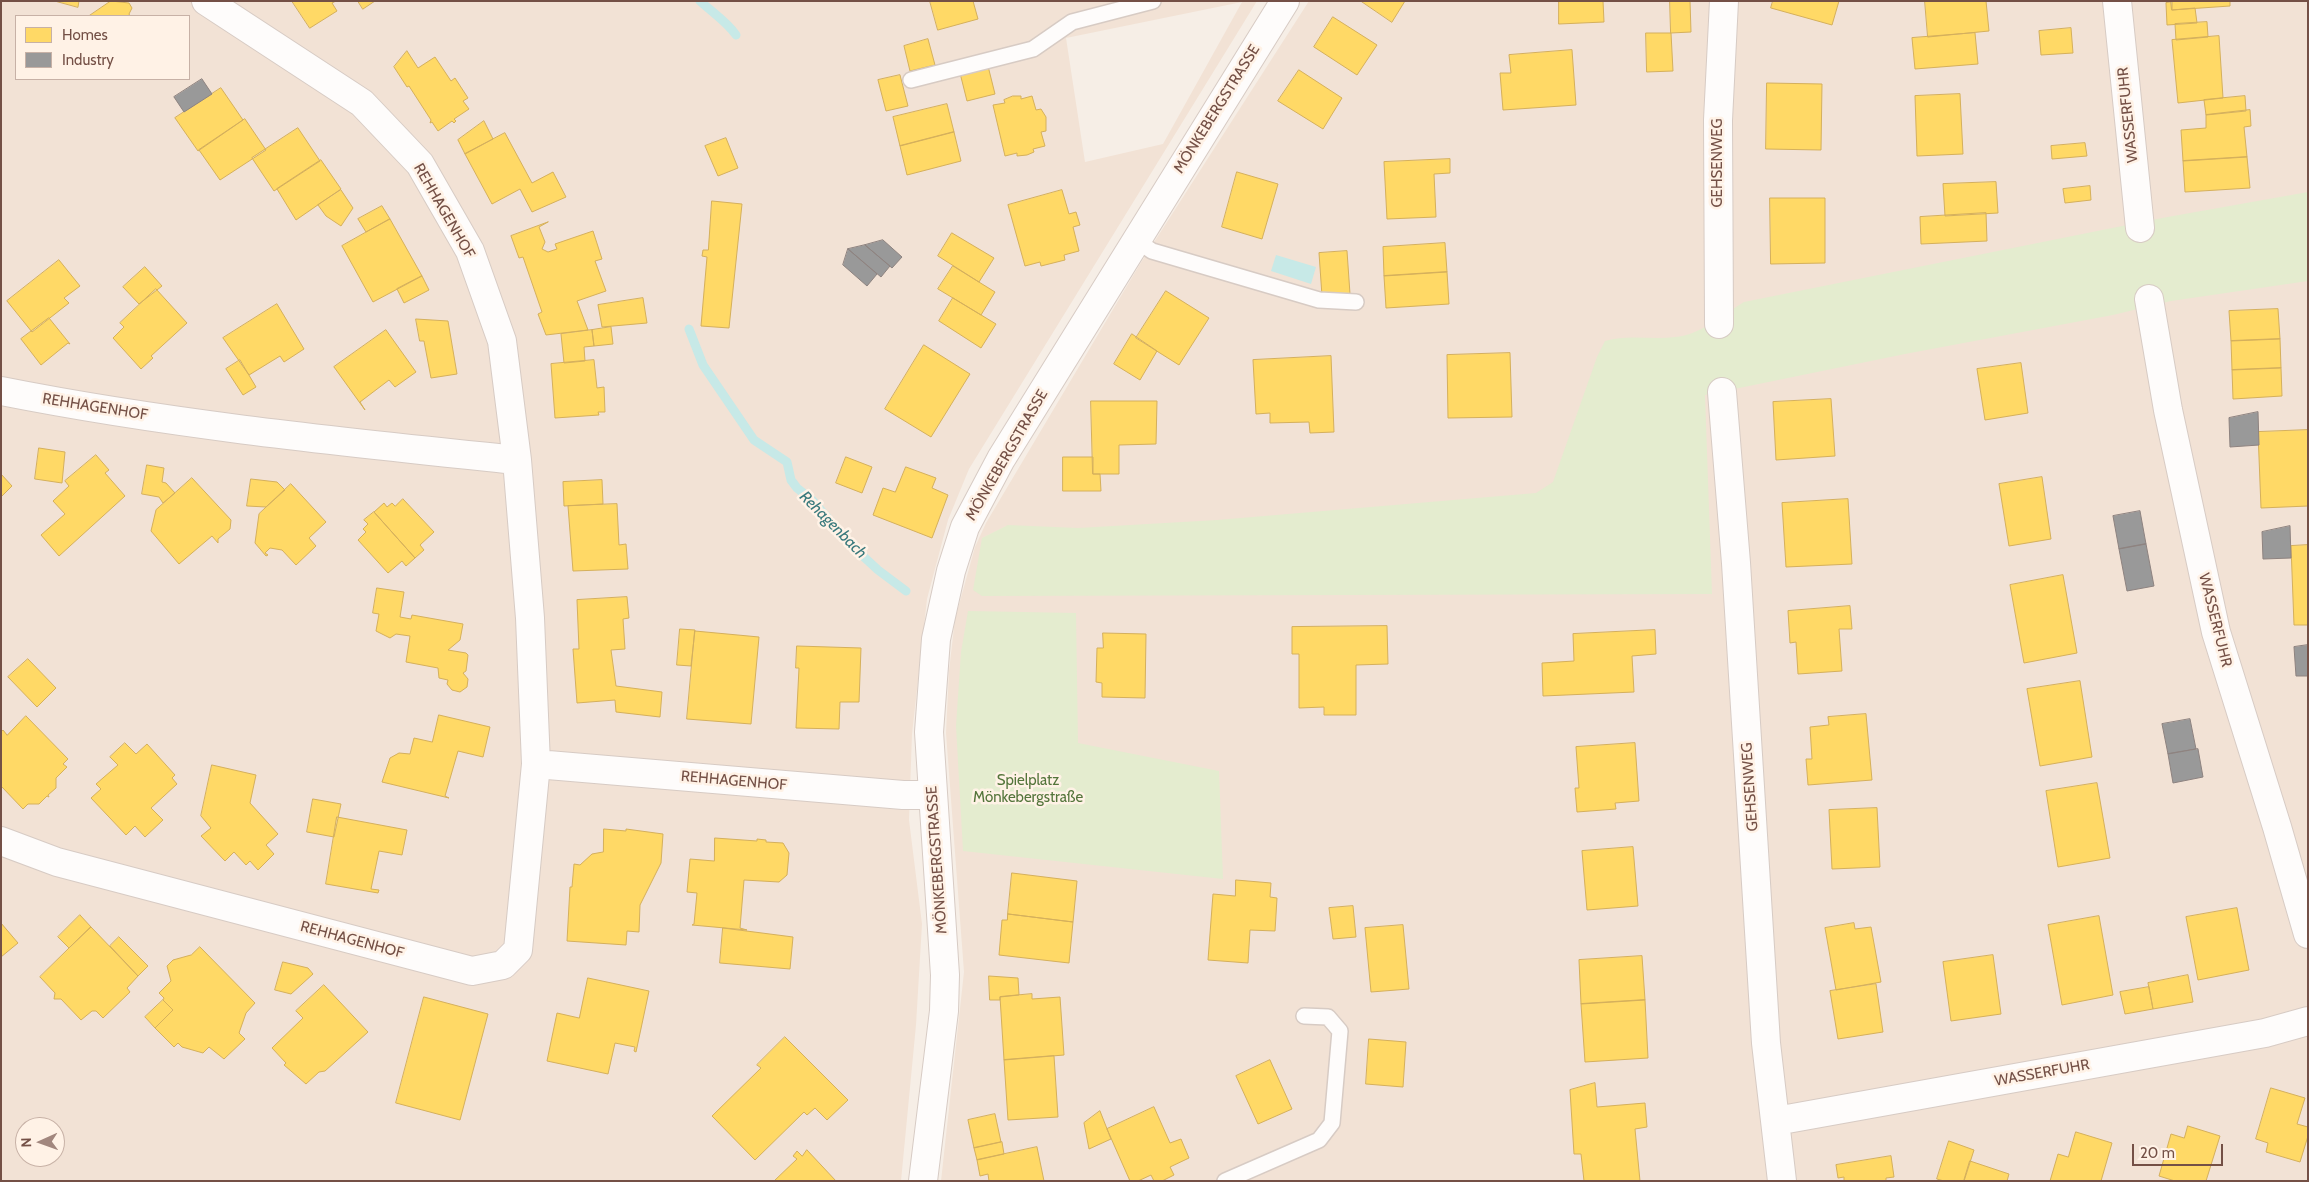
<!DOCTYPE html>
<html>
<head>
<meta charset="utf-8">
<style>
	body { margin:0 }
	#map { position:relative; width:2309px; height:1182px; overflow:hidden; background:#f6eee6; font-family:Cabin,sans-serif }
	canvas { display:block }
	.frame { position:absolute; inset:0; border:2px solid #745046; pointer-events:none }
	.legend { position:absolute; left:15px; top:15px; width:175px; height:65px; box-sizing:border-box; background:#fff2e6; border:1px solid #c7b1a6; margin:0; padding:6px 9px; list-style:none; font-size:15px; color:#745046 }
	.legend li { display:flex; align-items:center; gap:10px; height:25px }
	.legend b { width:25px; border:1px solid #c7b1a6 }
	.north { position:absolute; left:15px; top:1117px; width:50px; height:50px; box-sizing:border-box; background:#fff2e6; border:1px solid #c7b1a6; border-radius:50%; rotate:268deg; font-size:14px; font-weight:700; line-height:20px; text-align:center; color:#745046 }
	.north::after { content:''; display:block; margin:auto; width:18px; height:22px; background:#a2877e; clip-path:polygon(50% 0,100% 100%,50% 72%,0 100%) }
	.scale { position:absolute; left:2132px; top:1144px; width:91px; height:22px; box-sizing:border-box; border:2px solid #745046; border-top:0; padding-left:6px; font-size:15px; line-height:18px; white-space:nowrap; color:#745046; -webkit-text-stroke:4px #fff2e6; paint-order:stroke }
</style>
</head>
<body>
<div id="map">
<canvas width="2309" height="1182"></canvas>
<div class="frame"></div>
<ul class="legend">
<li><b style="height:14px;background:#ffd966"></b>Homes</li>
<li><b style="height:14px;background:#999"></b>Industry</li>
</ul>
<div class="north">N</div>
<div class="scale">20 m</div>
</div>
<script>
const c = document.querySelector('canvas').getContext('2d');
c.lineJoin = 'round';
function fill(path, color) { c.fillStyle = color; c.fill(path, 'evenodd'); }
function strokePath(path, color, width, dash) { c.strokeStyle = color; c.lineWidth = width; c.lineCap = dash ? 'butt' : 'round'; c.setLineDash(dash || []); c.stroke(path); }
function label(font, color, halo, rows, align = 'center') {
  c.font = font + ' Cabin,sans-serif'; c.lineWidth = 5; c.setLineDash([]); c.textBaseline = 'middle'; c.strokeStyle = halo; c.fillStyle = color; for (const [text, x, y, turn = 0] of rows) {
    c.save(); c.translate(x, y); c.rotate((+turn || 0) * Math.PI / 180); c.textAlign = isNaN(turn) ? turn : align; if (halo) c.strokeText(text, 0, 0); c.fillText(text, 0, 0); c.restore();
  }
}
const residential = new Path2D(`
	M1 1H1257L969 469 948 520 927 599 912 734 909 820 922 924 916 1025 901 1181H1ZM1242 2 1163 144 1085 162 1066 38ZM16 16H189V79H16ZM25 1127H55V1157H25Z
	M1309 1H2308V1181H941L964 972 946 733 949 671 955 619 975 547 986 523 1140 264Z`);
const green = new Path2D(`
	M2308 192V281L2171 301 2113 315 1905 354 1705 395 1712 594 982 596 973 590 982 538 1008 525 1078 528 1217 520 1536 493 1553 482 1597 357 1605 341C1628 334 1651 340 1675 337 1701 335 1722 315 1744 302L2162 218Z
	M968 611 1076 613 1078 743 1219 771 1223 879 963 851 956 726 961 652Z`);
const water = new Path2D(`
	M1276 255 1316 267 1311 284 1271 271Z`);
const homes = new Path2D(`
	M55 1H79L78 7Z
	M111 1 129 3 132 8 129 14 130 16H89Z
	M292 1H336L332 3 337 11 310 28Z
	M358 1H375L363 9Z
	M930 1H973L978 19 938 30Z
	M1361 1H1405L1392 22Z
	M1559 1H1603L1604 22 1559 24Z
	M1670 1H1690L1691 32 1671 33Z
	M1773 1H1839L1832 25 1771 8Z
	M1925 1H1986L1989 31 1928 37Z
	M2171 1H2230V6L2172 10Z
	M2172 2V10L2195 8 2197 23 2167 25 2166 3Z
	M1333 17 1377 45 1357 75 1314 47Z
	M2207 22 2208 37 2176 40 2175 24Z
	M2071 28 2073 53 2041 55 2039 31Z
	M1646 33H1671L1673 71 1647 72Z
	M1975 33 1978 64 1915 69 1912 38Z
	M2219 36 2223 98 2178 103 2172 40Z
	M928 39 935 65 910 71 904 46Z
	M1572 50 1576 105 1503 110 1500 73H1511L1509 55Z
	M407 51 418 68 435 57 451 81 455 78 468 98 463 101 469 109 454 119 456 121 454 123 452 121 438 131 432 122 430 123 431 120 409 86 407 87 394 67Z
	M988 66 995 94 967 101 960 73Z
	M1299 70 1342 98 1323 129 1278 101Z
	M900 75 908 106 886 111 878 80Z
	M1767 83 1822 84 1821 150 1766 149Z
	M221 88 243 120 198 151 175 118Z
	M1960 94 1963 154 1917 156 1915 96Z
	M1013 96H1021V99L1032 96 1036 110 1041 109 1046 117V131L1041 132 1045 146 1033 149 1034 152 1027 155 1017 156V153L1005 156 993 105 1005 103 1004 100Z
	M2245 96 2246 111 2206 115 2204 100Z
	M947 104 954 132 900 146 893 117Z
	M2250 110 2251 126 2244 127 2247 157 2183 161 2181 130 2206 128V115Z
	M245 119 266 150 220 180 199 150Z
	M484 121 493 139 465 154 458 140Z
	M298 128 320 161 274 191 252 158Z
	M954 132 961 161 907 175 900 146Z
	M505 133 532 183 553 172 566 197 532 212 520 189 492 204 465 154Z
	M726 138 738 168 718 176 705 146Z
	M2085 143 2087 156 2052 159 2051 146Z
	M2247 157 2250 188 2185 192 2183 161Z
	M1450 159V173L1434 174 1436 217 1387 219 1384 162Z
	M321 160 341 189 296 220 277 189Z
	M1237 172 1278 184 1262 239 1222 227Z
	M1996 182 1998 213 1945 216 1943 184Z
	M2090 186 2091 200 2065 203 2063 189Z
	M341 190 353 208 341 226 326 216 318 205Z
	M1062 190 1069 214 1076 212 1080 225 1073 227 1079 251 1064 255 1065 260 1041 266 1040 262 1025 266 1008 205Z
	M1770 198H1825V263L1771 264Z
	M712 201 742 204 729 328 701 326 707 257 702 256 703 250H708Z
	M382 206 390 219 366 232 358 219Z
	M1986 213 1987 241 1921 244 1920 217Z
	M390 219 422 276 373 302 342 246Z
	M548 222 539 227 545 242 542 249 548 252 557 249 555 244 593 231 602 259 595 261 606 291 577 301 588 330 546 335 538 314 542 312 523 257 519 258 511 236Z
	M952 233 994 258 979 282 938 256Z
	M1445 243 1447 272 1384 276 1383 247Z
	M1347 251 1350 294 1322 296 1319 253Z
	M59 260 80 286 64 298 69 303 32 332 7 301Z
	M953 266 995 292 981 315 938 289Z
	M145 267 162 286 139 304 123 287Z
	M1447 272 1449 304 1386 308 1384 276Z
	M422 276 429 290 404 303 397 289Z
	M156 289 187 323 151 356 153 358 141 369 113 338 124 327 120 323Z
	M1166 291 1209 318 1179 365 1136 338Z
	M643 298 647 323 602 327 598 305Z
	M953 298 996 324 981 348 939 321Z
	M277 304 304 349 284 362 280 356 249 375 223 338Z
	M2278 309 2280 339 2231 341 2229 311Z
	M49 318 70 344 68 343 41 365 21 339Z
	M416 319 448 321 457 374 431 378 424 341H420Z
	M611 327 613 344 594 346 592 330Z
	M386 330 416 372 395 387 389 380 360 402 365 410 334 367Z
	M592 330 594 346 584 347 585 361 564 363 561 334Z
	M1132 334 1157 351 1140 380 1114 364Z
	M2280 339 2281 368 2232 370 2231 341Z
	M924 345 970 374 931 437 885 409Z
	M1510 353 1512 417 1448 418 1447 355Z
	M1331 356 1334 432 1310 433 1309 422 1270 423V413L1256 414 1253 360Z
	M240 360 256 387 243 395 226 369Z
	M594 360 597 388 604 387 605 412H598L599 415 555 418 551 364Z
	M2021 363 2028 413 1985 420 1977 369Z
	M2281 368 2282 396 2233 399 2232 370Z
	M1831 399 1835 456 1776 460 1773 402Z
	M1091 401H1157L1156 444 1119 445V474H1093Z
	M2308 430V506L2261 508 2258 432Z
	M39 448 65 452 62 483 35 479Z
	M96 455 109 470 105 473 125 496 59 556 41 535 65 514 53 501 69 486 65 481Z
	M846 457 872 467 862 493 836 483Z
	M1063 457H1093V474H1100L1101 491H1063Z
	M147 465 164 468 162 482 166 483 175 493 163 503 159 497 142 494Z
	M906 467 936 478 932 488 948 495 932 538 873 515 883 488 895 492Z
	M1 474 12 486 1 497Z
	M2042 477 2051 539 2009 546 1999 484Z
	M192 478 231 520 230 529 218 539V543L212 536 179 564 151 531 156 510Z
	M251 479 277 482 285 490 266 507 247 506Z
	M602 480 603 504 564 506 563 482Z
	M291 484 326 522 309 538 316 546 296 565 282 550 270 548 265 553 268 555 266 556 255 543 259 514Z
	M403 499 434 532 420 545 424 550 415 558 374 512 384 503 387 507 392 503 395 506Z
	M1848 499 1852 564 1786 567 1782 503Z
	M617 504 619 545 626 544 628 569 573 571 568 506Z
	M374 512 415 558 406 566 402 561 388 573 358 540 366 532 363 529 368 524 364 520Z
	M2308 545V625H2294L2291 546Z
	M2063 575 2077 653 2024 663 2010 585Z
	M377 588 404 592 400 617 411 619 412 615 463 624 460 640 448 650 466 653 468 655 466 671 463 673 468 679 467 687 460 692 452 690 447 684 448 680 439 678 438 668 406 662 410 636 396 634 390 638 376 631 379 614 373 613Z
	M627 597 629 618 623 619 625 649 611 650 616 686 662 692 660 717 616 712 615 700 577 703 573 649H579L577 600Z
	M1850 606 1852 629H1839L1842 671 1798 674 1796 642 1790 643 1788 611Z
	M1387 626 1388 664 1356 665V715H1324V707L1299 708V654H1292V627Z
	M680 629 695 630 691 666 677 665Z
	M1655 630 1656 654 1632 656 1634 692 1543 696 1542 663 1574 661 1573 634Z
	M695 631 759 637 751 724 687 719Z
	M1103 633 1146 634 1145 698 1102 697V683L1096 682 1097 648H1103Z
	M797 646 861 648 859 702H840L839 729 796 728 799 668H796Z
	M28 659 56 688 37 707 8 677Z
	M2080 681 2092 757 2040 766 2027 689Z
	M1866 714 1872 780 1808 785 1806 759H1812L1810 727 1829 725 1828 717Z
	M439 715 490 727 483 757 458 751 445 796 449 798 382 782 390 758 399 753 410 754 414 738 432 742Z
	M26 716 68 759 63 764 67 767 56 778V788L48 795 49 797 47 796 39 804H28L23 809 1 786V732L3 730 7 735Z
	M125 743 136 754 147 744 175 775 172 778 177 784 151 808 163 820 145 837 135 826 126 835 91 798 101 789 96 784 118 765 110 757Z
	M1635 743 1639 801 1615 803 1616 809 1577 812 1575 788H1579L1576 747Z
	M212 765 256 775 250 803 278 834 266 845 274 854 258 870 250 861 246 865 234 852 225 861 201 836 211 828 201 816Z
	M2097 783 2110 858 2058 867 2046 791Z
	M313 799 341 804 334 837 307 832Z
	M1877 808 1880 867 1832 869 1829 810Z
	M337 817 407 830 402 855 379 851 371 889 379 890 378 893 326 884Z
	M604 829 626 831V829L663 834 661 863 640 905 639 932 627 931 626 945 567 941 570 887H572L574 864 580 865 592 854 603 852Z
	M715 838 757 841V839L766 840V842L783 843 789 853 787 875 779 882 744 880 740 928 747 930 692 925 694 924 697 893 687 892 690 859 714 861Z
	M1633 847 1638 906 1587 910 1582 851Z
	M1012 873 1077 881 1073 922 1008 914Z
	M1236 880 1271 883 1270 897 1277 898 1275 931 1250 930 1248 963 1208 960 1213 894 1235 896Z
	M1353 906 1356 937 1333 939 1329 908Z
	M2237 908 2249 970 2198 980 2186 917Z
	M1008 914 1073 922 1069 963 999 955 1002 920H1007Z
	M80 915 91 927 69 948 58 937Z
	M2099 916 2113 995 2062 1005 2048 925Z
	M1 923 18 943 1 957Z
	M1854 923 1855 929 1871 927 1881 982 1836 990 1825 928Z
	M1403 925 1409 989 1371 992 1365 928Z
	M91 927 138 976 127 988 130 992 103 1018 96 1011H92L81 1020 61 999H54L55 993 40 977Z
	M723 928 793 937 790 969 720 963Z
	M119 937 148 966 138 976 110 946Z
	M200 947 255 1003 246 1013 239 1033 245 1039 224 1059 209 1047 203 1053 182 1047 178 1043 174 1047 155 1028 173 1010 163 1000 164 998 159 993 171 981 167 966 173 960 191 955Z
	M1993 955 2001 1014 1951 1021 1943 962Z
	M1642 956 1645 1000 1581 1004 1579 960Z
	M283 962 308 968 313 974 291 994 275 990Z
	M2188 975 2193 1002 2153 1009 2148 983Z
	M989 976 1018 978 1019 995 1000 997V1000H990Z
	M588 978 649 991 636 1052 634 1051 635 1047 615 1043 608 1074 547 1061 557 1013 579 1018Z
	M1876 984 1883 1032 1838 1039 1830 991Z
	M324 985 368 1032 325 1071 319 1072 306 1084 284 1065 286 1063 272 1048 303 1018 296 1011Z
	M2149 987 2153 1009 2125 1014 2120 992Z
	M1032 994V999L1060 997 1064 1055 1004 1060 1000 997Z
	M424 997 488 1014 460 1120 396 1103Z
	M163 1000 173 1010 155 1028 145 1017Z
	M1645 1000 1648 1058 1585 1062 1581 1004Z
	M785 1037 848 1100 827 1120 815 1108 807 1115 804 1112 755 1160 712 1116 761 1068 757 1065Z
	M1369 1039 1406 1042 1403 1087 1366 1084Z
	M1054 1056 1058 1117 1008 1120 1004 1060Z
	M1270 1060 1292 1109 1258 1124 1236 1076Z
	M1595 1083 1597 1107 1645 1103 1647 1127 1635 1129 1640 1181H1584L1581 1154H1574L1570 1090Z
	M2271 1088 2305 1098 2297 1124 2308 1127V1136L2300 1162 2266 1152 2268 1143 2256 1139Z
	M1154 1107 1170 1143 1181 1139 1189 1158 1170 1167 1174 1175 1162 1181H1154L1151 1175 1138 1181H1130L1107 1129Z
	M1100 1111 1111 1139 1089 1149 1084 1123Z
	M995 1114 1001 1142 974 1148 968 1120Z
	M2188 1126 2220 1136 2206 1181H2175L2159 1176 2171 1134 2184 1138Z
	M2076 1132 2112 1143 2101 1181H2050L2058 1154 2068 1157Z
	M1949 1141 1974 1150 1964 1181H1944L1937 1179Z
	M1002 1142 1004 1154 977 1160 974 1148Z
	M1037 1147 1044 1181H989L988 1174 980 1176 977 1160Z
	M807 1150 836 1181H774L797 1159 793 1156 797 1151 802 1156Z
	M1891 1156 1894 1177 1886 1178V1181H1844V1177L1838 1178 1836 1165Z
	M1970 1161 2009 1174 2007 1181H1964Z`);
const industry = new Path2D(`
	M202 79 212 94 184 112 174 97Z
	M883 240 902 257 892 268 865 245Z
	M865 245 890 266 881 277 848 249Z
	M848 249 877 274 867 286 843 265Z
	M2258 412 2259 445 2230 447 2229 418Z
	M2140 511 2146 544 2119 549 2113 516Z
	M2290 526 2291 558 2263 559 2262 532Z
	M2146 544 2154 586 2127 591 2119 549Z
	M2308 645V676H2296L2294 647Z
	M2190 719 2196 749 2168 754 2162 724Z
	M2198 749 2203 777 2173 783 2168 754Z`);
const stream = new Path2D(`
	M700 1C713 13 727 22 736 35
	M689 329 703 365 754 440 787 462 791 480 797 488 812 500 851 545 878 570 906 591`);
const lane = new Path2D(`
	M911 80 1033 49 1072 22 1153 1
	M1136 240 1152 251 1319 300 1356 302
	M1225 1181 1319 1140 1332 1123 1340 1031 1328 1017 1304 1016`);
const street = new Path2D(`
	M2117 1 2140 228
	M2149 299 2168 410 2216 632 2277 827 2308 934
	M1719 324 1718 120 1724 1
	M1 391C172 425 345 442 517 460
	M1722 392 1736 563 1766 1043 1782 1181
	M536 764 903 795H931
	M1 841 57 862 472 971 503 965 518 950 536 764 530 618 517 460 502 341 470 251 420 164 362 103 206 1
	M1776 1121 2265 1033 2308 1021
	M923 1181 944 1011 945 975 929 732 936 639 951 571 965 527 1001 459 1285 1`);
const streetNames = [
	["MÖNKEBERGSTRASSE",1217,109,-58],
	["WASSERFUHR",2128,115,-96],
	["GEHSENWEG",1718,163,-90],
	["REHHAGENHOF",444,211,60],
	["REHHAGENHOF",95,407,9],
	["MÖNKEBERGSTRASSE",1007,455,-60],
	["WASSERFUHR",2215,620,76],
	["REHHAGENHOF",734,781,5],
	["GEHSENWEG",1750,787,-94],
	["MÖNKEBERGSTRASSE",937,860,-94],
	["REHHAGENHOF",352,940,15],
	["WASSERFUHR",2042,1073,-10]
];
const parkNames = [
	["Spielplatz",1028,781],
	["Mönkebergstraße",1028,798]
];
const waterNames = [
	["Rehagenbach",833,525,45]
];
fill(residential, '#f2e2d5');
fill(green, '#e4eccf');
fill(water, '#c7e9e7');
fill(homes, '#ffd966');
strokePath(homes, '#d5b05c', 1);
fill(industry, '#999');
strokePath(industry, '#8e8380', 1);
strokePath(stream, '#c7e9e7', 9);
strokePath(lane, '#d7cbc4', 18);
strokePath(street, '#d7cbc4', 30);
strokePath(lane, '#fefcfb', 15);
strokePath(street, '#fefcfb', 28);
label('15px', '#745046', '#fff2e6', streetNames);
label('15px', '#54753b', '#fff2e6', parkNames);
label('italic 16px', '#39797c', '#fff2e6', waterNames);
</script>
</body>
</html>
